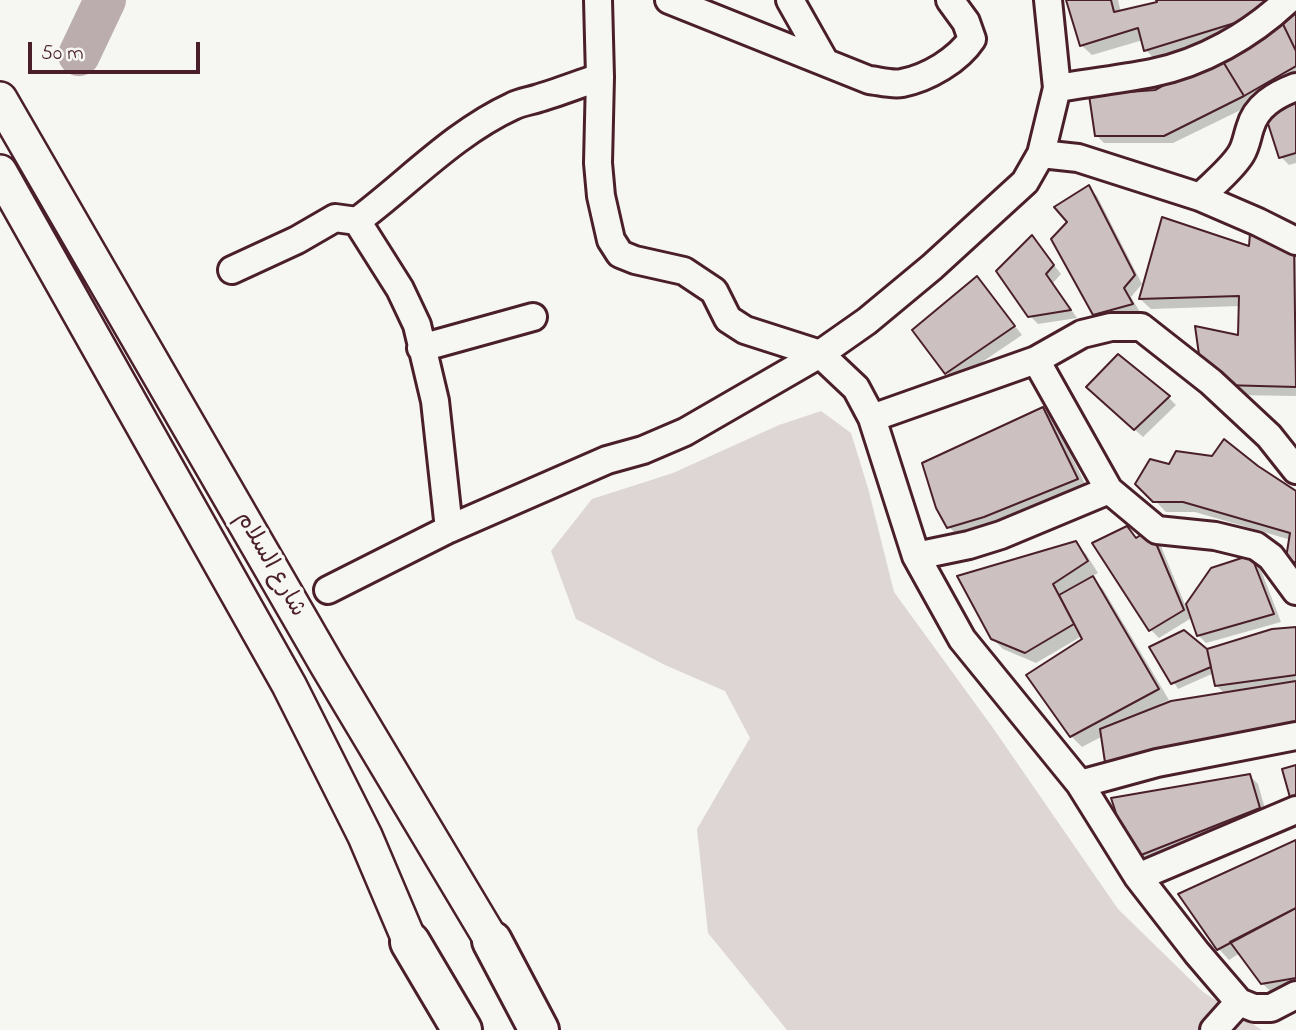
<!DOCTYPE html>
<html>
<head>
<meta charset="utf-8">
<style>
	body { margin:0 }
	#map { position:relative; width:1296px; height:1030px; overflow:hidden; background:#f6f6f2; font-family:"Indie Flower",sans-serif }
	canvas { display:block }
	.scale { position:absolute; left:28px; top:42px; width:172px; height:32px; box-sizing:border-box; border:4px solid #4a1f2b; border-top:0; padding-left:9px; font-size:21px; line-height:24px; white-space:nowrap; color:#4a1f2b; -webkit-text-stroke:5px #f6f6f2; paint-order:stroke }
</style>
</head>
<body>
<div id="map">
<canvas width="1296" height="1030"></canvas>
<div class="scale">50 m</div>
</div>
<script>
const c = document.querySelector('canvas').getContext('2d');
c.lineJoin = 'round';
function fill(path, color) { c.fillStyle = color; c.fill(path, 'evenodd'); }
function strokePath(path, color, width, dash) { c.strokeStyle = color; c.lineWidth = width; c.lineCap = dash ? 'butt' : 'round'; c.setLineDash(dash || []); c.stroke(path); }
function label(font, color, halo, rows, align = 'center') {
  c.font = font + ' "Indie Flower","Playpen Sans Arabic",sans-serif'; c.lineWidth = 7; c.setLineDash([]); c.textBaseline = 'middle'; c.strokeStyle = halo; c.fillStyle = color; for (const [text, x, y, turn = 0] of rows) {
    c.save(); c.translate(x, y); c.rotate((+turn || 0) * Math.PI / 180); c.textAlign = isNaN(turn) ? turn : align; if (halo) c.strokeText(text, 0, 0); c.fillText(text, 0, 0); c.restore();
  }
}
const green = new Path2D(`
	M821 411 851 433 868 488 894 592 993 728 1118 909 1203 992 1262 1030H787L708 933 697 829 750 738 725 691 665 665 576 619 551 551 592 499 673 473 779 425Z`);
const shadow = new Path2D(`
	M1068 0H1118L1121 13 1159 4 1158 0H1287L1261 28 1156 61 1146 50 1143 40 1092 55 1081 45Z
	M1296 5V78L1253 104 1173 143H1104L1096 135 1156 91Z
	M1296 94V163L1289 165 1281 157Z
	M1089 188 1097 196 1142 284 1131 297 1140 312 1103 322 1095 314 1069 222Z
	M1032 237 1061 274 1053 283 1077 318 1038 324 1030 316Z
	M1296 246V396L1234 395 1214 380 1239 337 1240 306 1151 309 1140 299 1251 248Z
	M977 278 1022 335 954 381 914 330Z
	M1096 395 1168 397 1176 405 1143 437Z
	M1043 409 1054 420 1088 490 960 538 949 527Z
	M1169 466 1257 468 1296 494V565L1288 558 1291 540 1195 512H1166L1138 483Z
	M1127 528 1137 540 1158 539 1186 607 1212 570 1251 557 1259 565 1281 622 1206 643 1198 635 1193 617 1159 638 1151 630 1095 544Z
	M1075 543 1086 554 1098 573 1091 577 1103 589 1169 700 1160 704 1161 707 1225 694 1216 685 1214 673 1178 689 1152 647 1209 653 1296 628V744L1103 736 1082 747 1071 736 1084 640 1082 636 1036 663 1003 649 992 638Z
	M1250 776 1258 784 1267 816 1140 866 1132 858Z
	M1296 843V990L1273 994 1262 983 1240 953 1229 960 1219 949Z`);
const river = new Path2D(`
	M79 55 105 0`);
const building = new Path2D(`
	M1066 0H1111L1114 12 1157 2 1156 0H1267L1251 18 1144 51 1138 28 1080 46Z
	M1296 2V51L1281 20Z
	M1281 20 1296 51V66L1244 96 1219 55Z
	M1219 55 1244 96 1164 136H1095L1089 95 1155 90Z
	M1296 92V153L1279 158 1263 108Z
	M1089 185 1135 275 1124 288 1133 304 1093 315 1051 239 1067 222 1054 207Z
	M1162 217 1249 246 1250 233 1294 242 1296 387 1222 385 1201 369 1195 326 1238 335 1239 296 1139 299Z
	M1032 235 1054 265 1046 274 1071 310 1028 317 996 271Z
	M977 276 1015 326 945 374 912 330Z
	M1118 354 1170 396 1134 430 1086 387Z
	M1043 407 1078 479 984 517 947 528 936 508 922 463Z
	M1224 439 1258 466 1296 491V563L1286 558 1290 533 1183 502H1153L1135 484 1150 459 1169 464 1176 451 1212 456Z
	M1127 526 1136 538 1150 529 1184 610 1149 631 1092 543Z
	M1076 541 1088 561 1053 584 1074 624 1025 653 991 639 957 576Z
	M1251 555 1274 614 1197 636 1186 604 1211 568Z
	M1093 576 1159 689 1070 737 1026 675 1082 639 1059 595Z
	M1296 627V675L1215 686 1207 649 1272 629Z
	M1184 630 1207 649 1211 667 1171 684 1149 647Z
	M1296 681V732L1106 769 1100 729 1171 701Z
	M1296 765V799L1291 801 1282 769Z
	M1250 774 1260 808 1131 859 1111 798Z
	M1296 840V908L1217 950 1178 894Z
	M1296 908V978L1261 984 1230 942Z`);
const minor = new Path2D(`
	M598 0 600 77 598 163 601 196 611 240 620 254 635 260 684 271 714 291 728 319 745 330 820 354 856 388 872 418 916 556 962 639 1080 784 1138 877 1197 953 1239 1002 1254 1008H1271L1296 995
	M669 0 869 80C879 81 892 85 902 83 928 78 958 60 972 39L966 22 950 0
	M790 0 825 62
	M1057 88C1088 83 1121 79 1152 73 1202 63 1251 35 1288 0
	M1041 154 1057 88 1048 0
	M1200 197C1214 183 1231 170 1241 154 1246 146 1247 137 1250 128 1256 106 1275 95 1296 87
	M232 270 297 240 335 218 357 221
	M421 348 533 317
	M1036 360 1109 490 1157 530 1215 536 1256 546 1271 557 1296 591
	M872 418 1036 360 1082 334 1111 327H1141L1211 382 1269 436 1296 470
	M449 529 435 401 417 325 400 289 357 221C408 183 454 133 513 106 521 102 530 101 539 98 559 92 580 84 600 77
	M916 556 969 545 1001 535 1109 490
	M328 590 449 529 607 460 643 450 685 432 820 354 867 321 932 267 1025 182 1041 154 1078 158 1200 197 1258 222 1296 241
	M1080 784 1157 763 1296 736
	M1138 877 1296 810
	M1214 1030 1239 1002`);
const major = new Path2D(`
	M0 99 327 665 492 941
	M0 172 289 685 365 836 410 942`);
const highway = new Path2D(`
	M492 941 539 1030
	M410 942 462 1030`);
const streetNames = [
	["شارع السلام",269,565,60]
];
fill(green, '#ddd6d5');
fill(shadow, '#0003');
strokePath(river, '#bbadae', 42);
fill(building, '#ccc1c0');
strokePath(building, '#4a1f2b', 2);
strokePath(minor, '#4a1f2b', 32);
strokePath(major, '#4a1f2b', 38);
strokePath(highway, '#4a1f2b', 44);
strokePath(minor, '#f6f6f2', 26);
strokePath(major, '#f6f6f2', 33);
strokePath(highway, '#f6f6f2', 38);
label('23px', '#4a1f2b', '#f6f6f2', streetNames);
</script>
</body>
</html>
